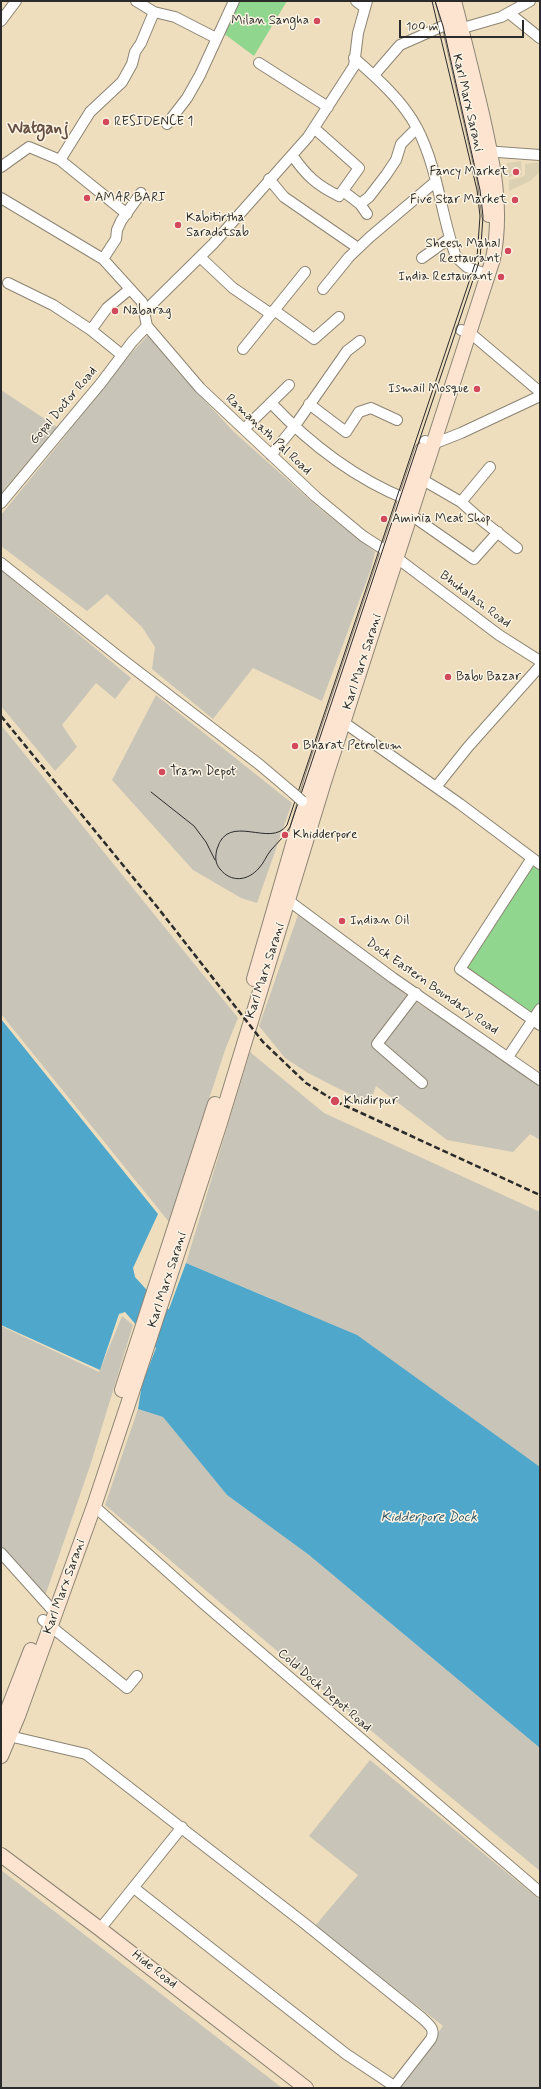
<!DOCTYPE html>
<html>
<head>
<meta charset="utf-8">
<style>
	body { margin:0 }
	#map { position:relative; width:541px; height:2089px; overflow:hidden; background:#eedebd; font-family:Mynerve,sans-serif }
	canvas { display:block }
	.frame { position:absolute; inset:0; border:2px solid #2b2b2b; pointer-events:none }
	.scale { position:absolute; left:399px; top:20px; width:125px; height:18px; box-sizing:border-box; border:2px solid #2b2b2b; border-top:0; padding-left:5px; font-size:12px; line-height:14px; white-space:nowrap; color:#2b2b2b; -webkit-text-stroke:3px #fcf5e5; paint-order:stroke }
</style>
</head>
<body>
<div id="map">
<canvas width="541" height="2089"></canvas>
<div class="frame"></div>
<div class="scale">100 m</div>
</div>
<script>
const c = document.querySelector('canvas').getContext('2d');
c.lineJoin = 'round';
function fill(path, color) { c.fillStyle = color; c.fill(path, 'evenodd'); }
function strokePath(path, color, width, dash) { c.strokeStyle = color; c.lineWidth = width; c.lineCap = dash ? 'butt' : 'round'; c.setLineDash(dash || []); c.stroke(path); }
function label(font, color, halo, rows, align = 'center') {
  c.font = font + ' Mynerve,sans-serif'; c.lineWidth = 3; c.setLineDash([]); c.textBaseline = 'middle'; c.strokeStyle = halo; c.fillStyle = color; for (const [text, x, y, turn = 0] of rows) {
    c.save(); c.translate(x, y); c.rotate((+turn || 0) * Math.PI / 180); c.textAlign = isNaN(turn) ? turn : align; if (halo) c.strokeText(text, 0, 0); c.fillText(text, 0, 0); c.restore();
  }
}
const built = new Path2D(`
	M521 161 522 175 508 177 507 163Z
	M540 162V172L530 181 509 191V180L522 177 525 175V164Z`);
const industrial = new Path2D(`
	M148 335 178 372 234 432 319 508 375 552 371 569 322 701 253 668 213 719 152 669 155 647 142 627 107 594 87 611 1 546V515L62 440 113 373Z
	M1 390 57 427 1 493Z
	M1 570 131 678 115 699 96 683 62 725 77 747 55 771 1 706Z
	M156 695 292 803 257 903 241 898 193 870 112 780Z
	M1 725 238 1018 225 1050 169 1222 1 1014Z
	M298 915 349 950 417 1003 460 1030 540 1087V1140L530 1134 513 1152 447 1140 376 1086 369 1104 308 1073 285 1058 259 1026Z
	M250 1052 324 1113 540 1212V1467L270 1298 186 1263Z
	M122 1316 133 1325 90 1466 45 1596 1 1547V1326L99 1372Z
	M138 1409 163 1417 227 1495 309 1555 540 1748V1871L401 1756 105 1505Z
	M370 1760 540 1900V2088H396L443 2026 315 1926 358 1875 309 1836Z
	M1 1870 156 1990 282 2088H1Z`);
const green = new Path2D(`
	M237 1H287L254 56 223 33Z
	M533 862 540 868V1004L531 1016 463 969Z`);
const water = new Path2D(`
	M1 1019 158 1214 133 1268 135 1277 164 1309H169L186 1263 357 1335 540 1467V1748L309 1555 227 1495 163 1417 138 1409 142 1384 156 1348 125 1312 119 1314 100 1370 1 1325Z`);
const street = new Path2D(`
	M356 1 364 7
	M154 12 175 17 216 38
	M509 13 540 38
	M1 21 16 1
	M456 30 501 17 530 1
	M354 58C377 78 403 101 417 128 438 168 441 216 456 257L467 267 488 275
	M259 63 328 107
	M374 75 400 45 443 26
	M167 124 187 98 200 75 234 1
	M484 151 540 155
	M292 155C306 175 316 185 339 196L359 168 314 128
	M60 160 90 112 122 82 132 64 135 52 141 43 154 12 136 1
	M1 167 29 147 60 160 127 214
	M269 179 284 197 358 248
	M343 191 360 204 367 214
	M1 198 103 259 142 302 147 326 200 388 316 497 363 536 397 558 499 635 540 661
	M360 204 369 197 386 175 396 160 401 144 417 128
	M200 257 233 288 271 314
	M422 258 450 238
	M103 259 116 239 117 230 121 221 141 193
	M8 283 53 305 91 330 122 355
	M323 289 349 257 370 237 435 182
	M274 310 314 339 339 317
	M144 312 213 244 308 137 354 66 358 33 367 1
	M91 330 107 308 130 289
	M461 330 469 332 540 392
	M243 349 305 272
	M271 403C309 443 354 478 406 499
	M309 404 346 432 359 412 371 408 397 420
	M244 429 289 385
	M425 441 433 444 461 433 540 396
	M271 455 294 427 347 351 360 341
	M423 480 461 502 479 518 517 548
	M461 502 490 467
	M1 503 101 383 132 342 147 326
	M411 515 474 559 498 532
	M1 563 119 657 260 765 293 793
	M339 719 460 804 540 864
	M436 787 468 747 540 666
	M532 858 460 969 540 1025
	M289 901 393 978 540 1080
	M416 993 377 1044 422 1083
	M508 1057 540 1009
	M94 1506 204 1604 540 1892
	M1 1553 55 1613
	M43 1620 127 1688 137 1676
	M1 1734 86 1754 304 1923 422 2018C429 2025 436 2029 431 2039L393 2088
	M134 1888 346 2054 394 2086
	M100 1929 182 1827`);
const secondary = new Path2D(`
	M443 1 451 32 485 182 489 215
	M254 979 313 775 422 450
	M122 1390 215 1104
	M1 1727 31 1650
	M1 1756 18 1716 94 1506 142 1362 219 1126 324 782 493 259C503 209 493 163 482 114 473 76 464 39 454 1
	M1 1855 100 1929 306 2088`);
const tram = new Path2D(`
	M432 1 477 190 480 216 477 258 287 825C271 849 228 811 217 849 215 857 215 863 220 869 231 883 248 881 259 868 264 863 266 856 271 850 278 842 285 836 290 827L480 259 483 216 480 190 443 26 435 1
	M151 792 194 826 206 842 215 860`);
const rail = new Path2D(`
	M1 716 158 908 263 1042 306 1083 335 1101 540 1195`);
const streetBridge = new Path2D(`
	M293 793 302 801`);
const markers = [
	[317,21,4,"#d1495b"],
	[106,122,4,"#d1495b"],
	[516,172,4,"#d1495b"],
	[87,198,4,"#d1495b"],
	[515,200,4,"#d1495b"],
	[178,225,4,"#d1495b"],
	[508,251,4,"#d1495b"],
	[501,277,4,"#d1495b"],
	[115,311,4,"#d1495b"],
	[477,389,4,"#d1495b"],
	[384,519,4,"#d1495b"],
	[448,677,4,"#d1495b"],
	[295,746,4,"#d1495b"],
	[162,772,4,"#d1495b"],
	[285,835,4,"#d1495b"],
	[342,921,4,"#d1495b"],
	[335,1101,5,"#d1495b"]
];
const poiNames = [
	["Milan Sangha",309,21,"right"],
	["RESIDENCE 1",114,122],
	["Fancy Market",508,172,"right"],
	["AMAR BARI",95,198],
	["Five Star Market",507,200,"right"],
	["Kabitirtha",186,218],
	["Saradotsab",186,233],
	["Sheesh Mahal",500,244,"right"],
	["Restaurant",500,259,"right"],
	["India Restaurant",493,277,"right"],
	["Nabarag",123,311],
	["Ismail Mosque",469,389,"right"],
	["Aminia Meat Shop",392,519],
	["Babu Bazar",456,677],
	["Bharat Petroleum",303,746],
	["Tram Depot",170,772],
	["Khidderpore",293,835],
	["Indian Oil",350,921],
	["Khidirpur",344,1101]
];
const streetNames = [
	["Karl Marx Sarani",467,103,77],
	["Gopal Doctor Road",64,406,-50],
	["Ramanath Pal Road",268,435,43],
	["Bhukalash Road",475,600,37],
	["Karl Marx Sarani",363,662,-72],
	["Karl Marx Sarani",266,971,-72],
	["Dock Eastern Boundary Road",432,987,35],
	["Karl Marx Sarani",168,1280,-72],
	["Karl Marx Sarani",65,1587,-70],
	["Cold Dock Depot Road",324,1691,41],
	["Hide Road",154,1970,38]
];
const waterNames = [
	["Kidderpore Dock",429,1518]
];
const districtNames = [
	["Watganj",38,129]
];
fill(built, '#dbd0b1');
fill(industrial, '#c8c4b8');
fill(green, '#91d68f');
fill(water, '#4fa7cc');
strokePath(street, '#8c8474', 12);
strokePath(secondary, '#8c8474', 16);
strokePath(street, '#fff', 10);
strokePath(secondary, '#fde4d1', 14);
strokePath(tram, '#2b2b2b', 1);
strokePath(rail, '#2b2b2b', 2.5, [6, 3]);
strokePath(streetBridge, '#8c8474', 12, []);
strokePath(streetBridge, '#fff', 10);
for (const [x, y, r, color] of markers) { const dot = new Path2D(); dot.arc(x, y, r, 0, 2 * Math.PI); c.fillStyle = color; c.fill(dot); strokePath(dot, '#fcf5e5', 1.5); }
label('13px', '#2b2b2b', '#fcf5e5', poiNames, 'left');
label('13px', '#2b2b2b', '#fcf5e5', streetNames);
label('italic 14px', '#395d6b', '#fcf5e5', waterNames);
label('bold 17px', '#675043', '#fcf5e5', districtNames);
</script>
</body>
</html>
